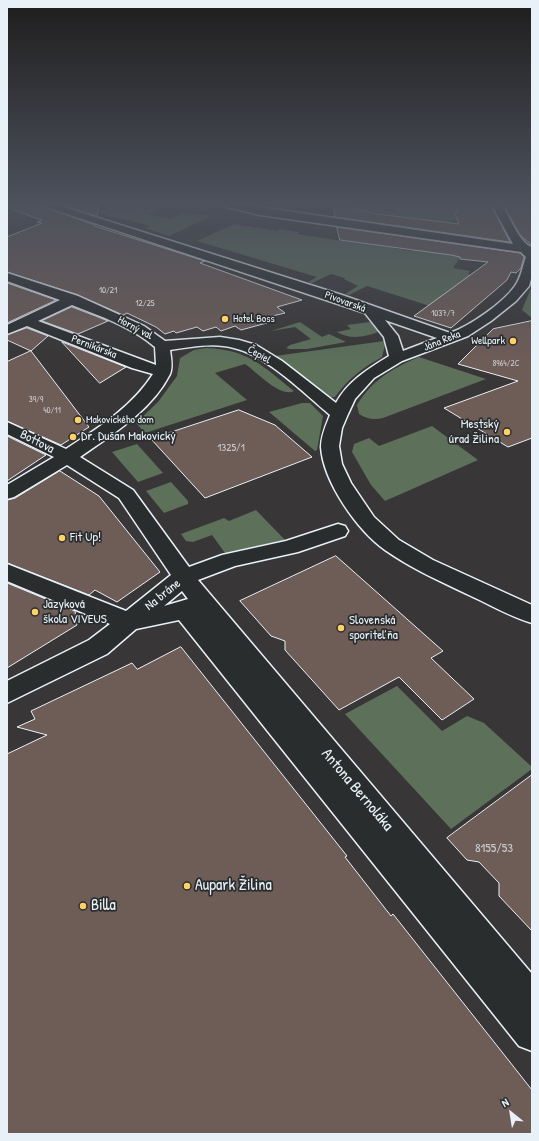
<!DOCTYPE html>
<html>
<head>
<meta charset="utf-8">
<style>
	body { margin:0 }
	#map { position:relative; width:539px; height:1141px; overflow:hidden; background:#383636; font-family:"Patrick Hand",sans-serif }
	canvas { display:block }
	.frame { position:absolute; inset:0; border:8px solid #e8f1f8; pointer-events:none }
	.north { position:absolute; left:491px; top:1093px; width:40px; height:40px; -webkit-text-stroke:3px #2a2d2e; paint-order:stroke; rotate:330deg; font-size:11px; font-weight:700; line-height:16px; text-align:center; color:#e8f1f8 }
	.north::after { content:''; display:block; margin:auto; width:14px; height:18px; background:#e8f1f8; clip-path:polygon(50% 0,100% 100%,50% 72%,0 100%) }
</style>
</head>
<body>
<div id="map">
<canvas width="539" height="1141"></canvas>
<div class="frame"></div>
<div class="north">N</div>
</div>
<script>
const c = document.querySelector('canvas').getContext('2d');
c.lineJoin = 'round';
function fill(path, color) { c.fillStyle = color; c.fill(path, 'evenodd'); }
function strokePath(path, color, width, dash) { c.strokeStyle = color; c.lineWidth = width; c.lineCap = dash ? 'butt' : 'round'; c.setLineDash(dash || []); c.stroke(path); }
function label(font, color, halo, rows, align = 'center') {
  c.font = font + ' "Patrick Hand",sans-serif'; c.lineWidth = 3.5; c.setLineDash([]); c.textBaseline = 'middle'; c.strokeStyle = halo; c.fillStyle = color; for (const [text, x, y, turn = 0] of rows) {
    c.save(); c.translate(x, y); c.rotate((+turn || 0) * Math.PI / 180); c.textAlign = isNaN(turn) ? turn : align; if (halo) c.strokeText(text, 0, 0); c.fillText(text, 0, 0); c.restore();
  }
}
const green = new Path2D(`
	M354 205H458V208H456L458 212 454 213 456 218H464L444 223 357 211Z
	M110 207 126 211 136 207 148 210 152 208 157 209 148 214 170 219 183 213 211 216 169 236 145 228 150 226C131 220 114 218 96 212Z
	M234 224 277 231 280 229 299 232 297 234 343 241 395 245 394 248 411 251 413 248 460 257 453 268 470 271 468 274 484 277 430 306 367 286 349 295 345 294 358 286 344 279 345 278 331 274 312 283 308 282 317 277 197 241Z
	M532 286V318L522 310Z
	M300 322 322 337 329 334 346 342 307 349H289L286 348 290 345 311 339 295 327 271 331Z
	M370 322 378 330V332C365 337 350 340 337 332L351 329 347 325Z
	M384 341 385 345 382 357C362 368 348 379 335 397H331L275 356Z
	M206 348C250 350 262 366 294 391 280 398 257 372 245 364L215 373 247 400 145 433 136 423 158 402 177 376 180 358 194 350Z
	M419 357 486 379 383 418C373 420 367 419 359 414L357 405C372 380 393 368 419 357Z
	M302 403H310L323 416 317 450 315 451 269 412Z
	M432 426 478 460 385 501 371 485 352 452 354 444 369 438 379 446Z
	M137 444 163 473 138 482 112 452Z
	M171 482 188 501V504L164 513 146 491Z
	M256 510 285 540 225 553 212 535 193 542 186 541 181 534 224 518 229 521Z
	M397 686 442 731 467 716 484 723 532 767V769L451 829 345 714Z`);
const building = new Path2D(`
	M10 205H39L95 225 94 226 205 261 200 263 302 300 277 307 285 313 268 317 274 321 241 330 235 326 221 331 216 327 203 331 197 327 176 333 174 331 165 334 156 327 127 313 123 315 78 295 7 272V237L42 223 37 222 42 220 10 209Z
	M63 205H99L97 216Z
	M458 205H491L510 242 335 217 334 208H357V210L377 214 459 224 454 212H458L456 208H458Z
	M504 205H532V245L520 235Z
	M337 227 520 253 524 257 521 268 516 273 511 272 507 280 451 328 414 316 488 262 460 259V257L451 255 340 240Z
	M7 283 56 300 7 323Z
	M72 307 93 315 108 321 78 334 42 321Z
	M532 321V438L508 447 444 408 518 381 458 364 493 329Z
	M27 328 48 336 31 351 7 340V335Z
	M62 342 126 367 100 383Z
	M31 351 89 427 61 445 7 421V362Z
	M239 410 275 425 312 457 205 498 151 439Z
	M7 436 46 455 7 481Z
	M60 471 99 496 160 572 117 602 95 590 89 595 7 563V500L15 498Z
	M336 556 443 651 431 658 474 699 442 720 399 677 339 710 285 650V641L271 636 240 601Z
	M7 583 75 611 77 625 7 668Z
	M181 647 347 856 345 857 391 916 393 914 532 1090V1134H7V754L47 735 17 727 35 719 31 711 132 663 137 669Z
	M532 775V931L499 896V883L479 862 467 860 447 838Z`);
const street = new Path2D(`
	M40 205H57L342 295 450 333C470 326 503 303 515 286 521 278 523 265 526 257L521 252 260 215 226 207 225 205H245L513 244 492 205H502C508 215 521 245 532 247V275L529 286 516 301 491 321 468 336 402 361 374 378 355 399 348 414 342 428 339 446 342 464 351 483 374 517 399 540 433 560 532 605V623C511 617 491 605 471 596 442 582 412 569 385 550 358 531 323 482 321 447 321 436 326 425 330 415 305 394 266 355 234 348 214 342 190 347 170 350 171 357 173 367 170 374 152 410 112 435 80 457L133 490 189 567 222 555 286 541 338 524 345 526 348 531 345 536 298 552 235 566 198 580 532 974V1051L519 1046 179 620 136 629 107 654 7 703V681L89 640 110 624 7 581V564L126 611 171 575 119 498 67 465 14 497 7 499V485L54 457 7 434V422L66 449C98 428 132 407 153 374L132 368 27 326 7 334V325L60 300 7 281V273L78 296 144 326 165 341 220 337 239 340 256 345 282 361 336 403C348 381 368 369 389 356L384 337 365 313ZM72 305C100 316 132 327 155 347L156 365 38 321ZM385 320 437 338 403 351 398 336ZM182 591 188 599 164 606Z`);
const markers = [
	[225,319,4,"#ffd166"],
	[513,341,4,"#ffd166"],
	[78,420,4,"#ffd166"],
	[507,432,4,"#ffd166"],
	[73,437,4,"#ffd166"],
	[62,538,4,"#ffd166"],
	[35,612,4,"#ffd166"],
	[341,628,4,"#ffd166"],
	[187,886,4,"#ffd166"],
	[83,906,4,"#ffd166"]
];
const farNumbernames = [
	["10/21",108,291],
	["12/25",145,304],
	["1037/7",443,314],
	["8964/2C",506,364],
	["39/9",36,400],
	["40/11",52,411]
];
const farStreetnames = [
	["Pivovarská",345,302,20],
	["Horný val",135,328,28],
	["Jána Reka",442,341,-22],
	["Pernikárska",94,347,21],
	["Čepiel",259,355,30]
];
const farPoinames = [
	["Hotel Boss",233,319],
	["Wellpark",505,341,"right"],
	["Makovického dom",86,420]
];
const numberNames = [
	["1325/1",231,448]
];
const poiNames = [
	["Mestský",499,425,"right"],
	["úrad Žilina",499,440,"right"],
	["Dr. Dušan Makovický",81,437],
	["Fit Up!",70,538],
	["Jazyková",43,605],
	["škola VIVEUS",43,620],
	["Slovenská",349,621],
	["sporiteľňa",349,636]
];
const streetNames = [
	["Bottova",37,442,27],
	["Na bráne",163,595,-39]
];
const nearNumbernames = [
	["8155/53",494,849]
];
const nearStreetnames = [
	["Antona Bernoláka",357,790,50]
];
const nearPoinames = [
	["Aupark Žilina",195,886],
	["Billa",91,906]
];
fill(green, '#5c705a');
fill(building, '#6e5c57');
strokePath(building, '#e8f1f8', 1);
strokePath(street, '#e8f1f8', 3);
fill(street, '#2a2d2e');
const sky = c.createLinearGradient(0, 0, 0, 365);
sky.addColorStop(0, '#1f1e1e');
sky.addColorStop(0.56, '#4d525d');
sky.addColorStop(1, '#4d525d00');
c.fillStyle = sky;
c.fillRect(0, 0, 539, 365);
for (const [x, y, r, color] of markers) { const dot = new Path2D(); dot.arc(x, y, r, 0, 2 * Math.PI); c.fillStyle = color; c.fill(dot); strokePath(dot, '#2a2d2e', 1.5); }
label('9px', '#caccd0', null, farNumbernames);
label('11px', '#e8f1f8', '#2a2d2e', farStreetnames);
label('11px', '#e8f1f8', '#2a2d2e', farPoinames, 'left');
label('11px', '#caccd0', null, numberNames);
label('13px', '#e8f1f8', '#2a2d2e', poiNames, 'left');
label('13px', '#e8f1f8', '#2a2d2e', streetNames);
label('13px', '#caccd0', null, nearNumbernames);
label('16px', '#e8f1f8', '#2a2d2e', nearStreetnames);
label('16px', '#e8f1f8', '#2a2d2e', nearPoinames, 'left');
</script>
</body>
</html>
